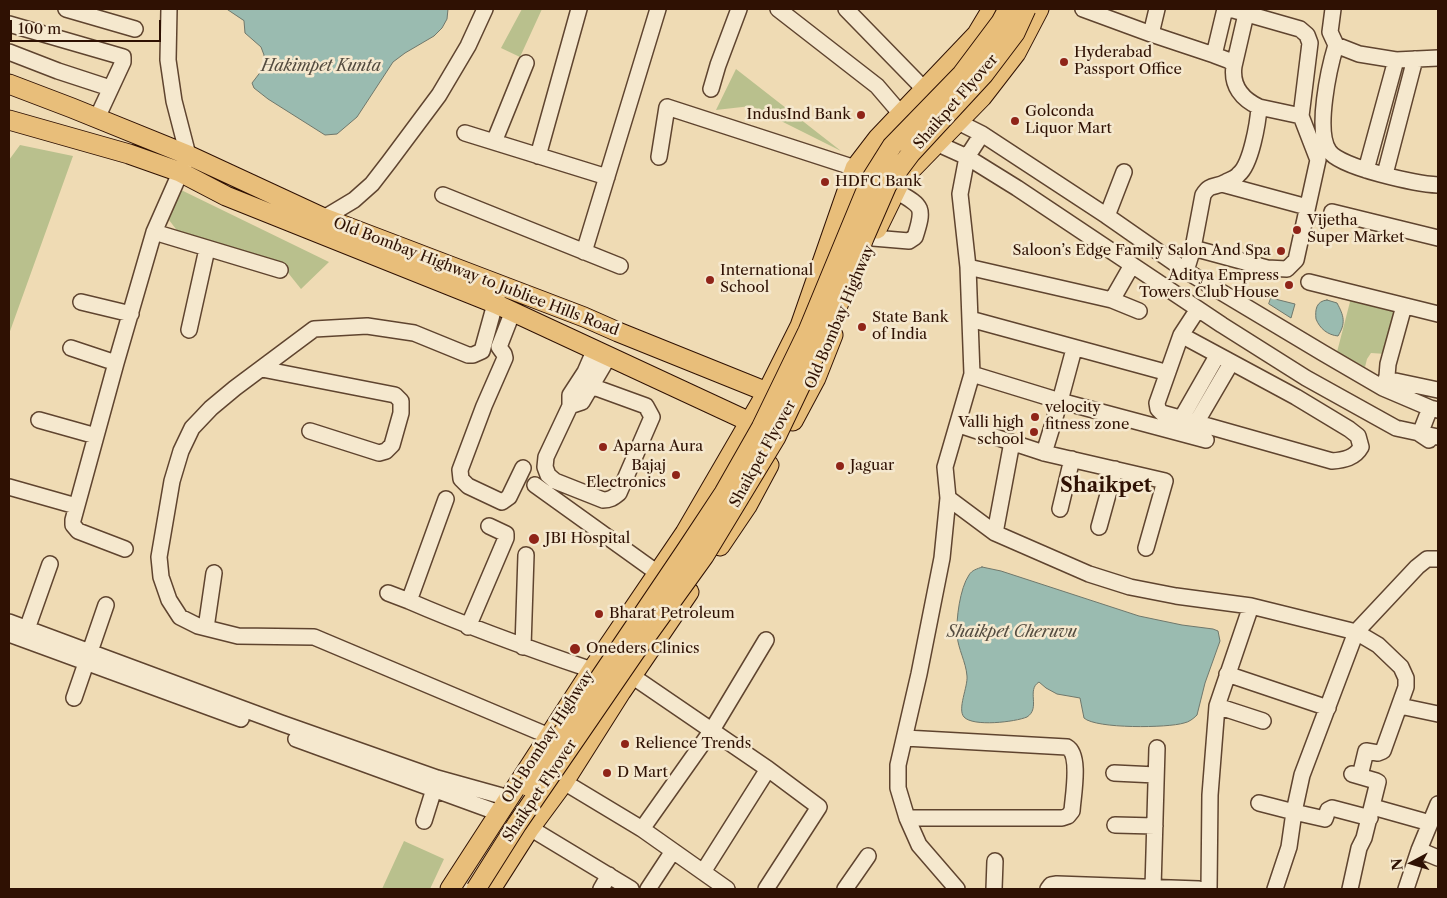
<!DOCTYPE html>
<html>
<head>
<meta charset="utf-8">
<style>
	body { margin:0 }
	#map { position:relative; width:1447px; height:898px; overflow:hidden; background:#efdbb4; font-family:"Libre Caslon Text",serif }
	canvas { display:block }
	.frame { position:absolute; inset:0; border:10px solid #2f1103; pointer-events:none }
	.north { position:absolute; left:1387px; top:838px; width:50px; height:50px; -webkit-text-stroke:4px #f5e8ce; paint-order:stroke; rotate:264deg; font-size:14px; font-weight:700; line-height:20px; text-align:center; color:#2f1103 }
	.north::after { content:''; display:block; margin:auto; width:18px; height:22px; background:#2f1103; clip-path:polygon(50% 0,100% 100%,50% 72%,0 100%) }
	.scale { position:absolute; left:10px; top:20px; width:151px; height:22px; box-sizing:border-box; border:2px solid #2f1103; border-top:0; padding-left:6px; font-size:15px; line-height:18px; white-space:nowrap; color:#2f1103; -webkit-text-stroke:4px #f5e8ce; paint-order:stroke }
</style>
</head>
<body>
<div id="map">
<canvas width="1447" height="898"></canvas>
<div class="frame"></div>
<div class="north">N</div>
<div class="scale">100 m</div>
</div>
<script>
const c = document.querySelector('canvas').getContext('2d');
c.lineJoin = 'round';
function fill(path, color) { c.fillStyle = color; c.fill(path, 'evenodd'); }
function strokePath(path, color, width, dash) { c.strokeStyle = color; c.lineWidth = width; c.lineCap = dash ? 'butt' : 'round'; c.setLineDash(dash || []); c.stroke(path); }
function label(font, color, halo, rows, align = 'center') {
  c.font = font + ' "Libre Caslon Text",serif'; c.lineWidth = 5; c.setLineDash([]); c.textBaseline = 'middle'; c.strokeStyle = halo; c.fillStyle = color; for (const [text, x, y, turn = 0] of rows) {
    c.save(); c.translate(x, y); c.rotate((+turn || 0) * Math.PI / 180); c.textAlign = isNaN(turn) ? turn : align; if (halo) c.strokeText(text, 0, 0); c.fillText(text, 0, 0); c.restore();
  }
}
const green = new Path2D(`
	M522 9H542L520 57 501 48Z
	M736 69 841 151 751 106 716 110Z
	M20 145 73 156 9 334V160Z
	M177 188 329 262 301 289 281 264 182 237 169 220Z
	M1351 298 1395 309 1386 354 1371 353 1367 359 1365 367 1337 352Z
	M404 841 444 859 430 889H382Z`);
const water = new Path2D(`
	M227 9H448L447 19 442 28 434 36 405 53 393 62 357 117 337 134 325 135 268 99 254 88 252 83 262 70 264 64V55L261 47 245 33 244 21Z
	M1271 298 1295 304 1291 318 1269 304Z
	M1327 300 1337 303C1344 316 1346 323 1338 336 1328 335 1320 329 1316 319 1315 310 1316 301 1327 300Z
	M982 567 1001 571 1139 616 1182 625 1213 629 1218 631 1220 641 1205 683 1197 715C1193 719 1189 722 1184 723 1168 728 1096 729 1084 718L1080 698 1057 694 1046 688 1039 682C1026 690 1041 708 1027 717 1015 722 973 727 964 717 957 709 968 687 967 676 966 662 958 649 957 635 956 619 960 588 969 575 972 570 977 569 982 567Z`);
const minor = new Path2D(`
	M66 9 135 29
	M778 9 877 86 901 114
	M846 9 925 90
	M1083 9 1151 34 1214 55 1225 9
	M1333 9 1330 32 1336 45 1359 54 1396 60 1438 58
	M9 24 123 57V62L97 118
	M1151 34 1157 9
	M1336 45C1329 68 1315 131 1329 151 1340 168 1418 184 1438 185
	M9 52 58 71 110 88
	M1234 66 1246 14
	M711 89 718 65 739 9
	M1259 107 1301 116
	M958 122 982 134 1107 216 1186 271 1323 353 1383 388 1430 408 1438 410
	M465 133 607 177
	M494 142 526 63
	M936 143 967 157 1017 188 1222 325 1306 378 1396 428 1438 437
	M538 156 579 9
	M659 157 667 107 855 168
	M1366 170 1396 60
	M1385 174 1415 59
	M1222 184 1307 207
	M443 195 620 266
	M1332 212 1438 238
	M1107 216 1124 172
	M324 218 354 200 372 184 389 162 439 95 468 46 485 9
	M154 232 280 270
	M873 238 909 241 915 237C925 206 922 206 896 191
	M1193 248 1267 268 1287 269 1296 260 1318 160 1301 116 1310 43 1307 35 1300 29 1230 9
	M584 252 658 9
	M968 267 1112 300 1132 265
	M1186 271 1193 248 1203 195C1210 183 1216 188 1226 182 1230 180 1236 178 1239 174 1251 164 1258 123 1259 107 1242 99 1231 86 1234 66L1230 61 1214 55
	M1309 282 1438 314
	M498 293 482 351 473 355H468L414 333 367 326 314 329 235 388 211 408 192 428 181 451 172 481 159 557 161 577 169 600 180 617 198 626 238 636 314 637 549 736
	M1112 300 1139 311
	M81 302 131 314
	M513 311 499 347 504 354 505 358 484 406 460 470 461 479 468 486 502 502 509 497 523 468
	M970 319 1161 371
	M189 330 207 249
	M1181 335 1296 397 1349 429 1358 436 1361 447C1355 458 1344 460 1332 461L1162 413 1158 409 1157 403Z
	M1181 335 1198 309
	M71 348 116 363
	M262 369 395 395 401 401V413L392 445 386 451 379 453 310 431
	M972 374 1060 401 1206 440
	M1387 376 1388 364 1404 306
	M1386 379 1438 390
	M591 386 646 406 652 417 619 493C613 498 610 500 603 500L555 481 548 475 545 467 546 457 570 406V395L585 372 595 349
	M570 406 582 402 609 356
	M1181 419 1217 356
	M39 420 96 436
	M1196 423 1231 363
	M959 425 1044 453 1165 481 1146 548
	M1429 440 1420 434 1430 408
	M1044 453 1060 401 1074 349
	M535 485 659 574
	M9 487 76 506
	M948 498 995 533 1089 574 1130 587 1176 596 1251 606 1356 632 1378 645 1401 667 1406 678V687L1383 751 1378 753 1366 751 1360 776
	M446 499 409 601C469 627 530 649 592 670
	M1060 509 1072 459
	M1099 527 1115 469
	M995 533 1012 442
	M125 549 78 531 73 525V520L116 363 154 232 188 155 174 101 168 60 169 9
	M388 593 409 601
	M9 622 281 723 437 778 509 798
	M468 627 506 538V534L489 526
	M206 628 214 573
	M27 629 50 564
	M9 634 241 719
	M523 647 526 555
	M1227 674 1328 708
	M632 676 768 769 819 807 766 889
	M74 698 106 605
	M1217 706 1263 721
	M1400 706 1438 714
	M905 738 1067 747C1081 755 1073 795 1072 811L1068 816 1062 818H907
	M296 739 499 813
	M1114 773 1156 775
	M564 782 642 829 727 889
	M1259 803 1294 812 1302 775 1356 632 1417 567 1427 559H1438
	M1373 807 1430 823
	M424 821 434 789
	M1115 825 1155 826
	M530 828 631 889
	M642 829 712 730 766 640
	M1419 850 1438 858
	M703 872 768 769
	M1153 888 1157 748
	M601 889 609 875
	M648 889 673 851
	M845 889 868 856
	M957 889 919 845 907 818 898 788V765L919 674 942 558 948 498 945 467 972 374 968 267 960 194 967 157 982 134
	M994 889 995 861
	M1048 889 1051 885 1057 884 1199 889
	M1209 889 1210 795 1217 706 1251 606
	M1275 889 1289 847 1294 812 1325 819 1328 810 1332 808 1370 818
	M1350 889 1359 848 1364 838 1378 782 1376 781 1352 774
	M1406 889 1419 850 1438 804`);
const major = new Path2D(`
	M9 84 72 108 188 155 324 218 584 317 618 332 767 392
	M9 120 129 154 180 172 226 196 496 304 750 422
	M877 229 901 180 982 97 1016 53 1039 9
	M793 421 816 378 833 335
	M720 546 747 506 769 465
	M450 889 592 670 685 533 767 392 800 326 855 168 878 138 977 34 992 9
	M491 889 530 828 564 782 621 692 689 592`);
const majorBridge = new Path2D(`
	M527 786 687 549 724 493 761 428 808 331 870 181 892 146 962 74 1001 22 1008 9
	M476 889 517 824 635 652 704 556 776 437 835 313 864 238 887 185 911 153 984 74 1015 33 1026 9`);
const markers = [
	[1064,62,5,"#8f2418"],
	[861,115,5,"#8f2418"],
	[1015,121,5,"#8f2418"],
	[825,182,5,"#8f2418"],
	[1297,230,5,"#8f2418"],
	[1281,251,5,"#8f2418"],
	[710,280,5,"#8f2418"],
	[1289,285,5,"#8f2418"],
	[862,327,5,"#8f2418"],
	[1035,417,5,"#8f2418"],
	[1034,432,5,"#8f2418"],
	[603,447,5,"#8f2418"],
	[840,466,5,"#8f2418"],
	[676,475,5,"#8f2418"],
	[534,539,6,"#8f2418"],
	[599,614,5,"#8f2418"],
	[575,649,6,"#8f2418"],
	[625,744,5,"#8f2418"],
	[607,773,5,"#8f2418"]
];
const poiNames = [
	["Hyderabad",1074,53],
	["Passport Office",1074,70],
	["Golconda",1025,112],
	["Liquor Mart",1025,129],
	["IndusInd Bank",851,115,"right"],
	["HDFC Bank",835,182],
	["Vijetha",1307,221],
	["Super Market",1307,238],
	["Saloon’s Edge Family Salon And Spa",1271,251,"right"],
	["International",720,271],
	["School",720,288],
	["Aditya Empress",1279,276,"right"],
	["Towers Club House",1279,293,"right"],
	["State Bank",872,318],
	["of India",872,335],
	["velocity",1045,408],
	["fitness zone",1045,425],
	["Valli high",1024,423,"right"],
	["school",1024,440,"right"],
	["Aparna Aura",613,447],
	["Bajaj",666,466,"right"],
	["Electronics",666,483,"right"],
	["Jaguar",850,466],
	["JBI Hospital",545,539],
	["Bharat Petroleum",609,614],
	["Oneders Clinics",586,649],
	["Relience Trends",635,744],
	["D Mart",617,773]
];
const streetNames = [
	["Shaikpet Flyover",956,102,-49],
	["Old Bombay Highway to Jubliee Hills Road",476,277,21],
	["Old Bombay Highway",840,317,-67],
	["Shaikpet Flyover",763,454,-61],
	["Old Bombay Highway",548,737,-57],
	["Shaikpet Flyover",540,791,-56]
];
const waterNames = [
	["Hakimpet Kunta",321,66],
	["Shaikpet Cheruvu",1012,632]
];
const districtNames = [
	["Shaikpet",1106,486]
];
fill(green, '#b9c08d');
fill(water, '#9abbb0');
strokePath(water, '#6f776b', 1);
strokePath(minor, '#5f442f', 18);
strokePath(major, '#2f1103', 21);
strokePath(minor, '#f5e8ce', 15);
strokePath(major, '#e8be7a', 19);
strokePath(majorBridge, '#2f1103', 21, []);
strokePath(majorBridge, '#e8be7a', 19);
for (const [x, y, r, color] of markers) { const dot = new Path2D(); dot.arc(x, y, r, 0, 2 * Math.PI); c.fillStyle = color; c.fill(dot); strokePath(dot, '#f5e8ce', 2); }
label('15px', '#2f1103', '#f5e8ce', poiNames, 'left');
label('15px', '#2f1103', '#f5e8ce', streetNames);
label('italic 16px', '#544c40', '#f5e8ce', waterNames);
label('bold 20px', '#2f1103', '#f5e8ce', districtNames);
</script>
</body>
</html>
